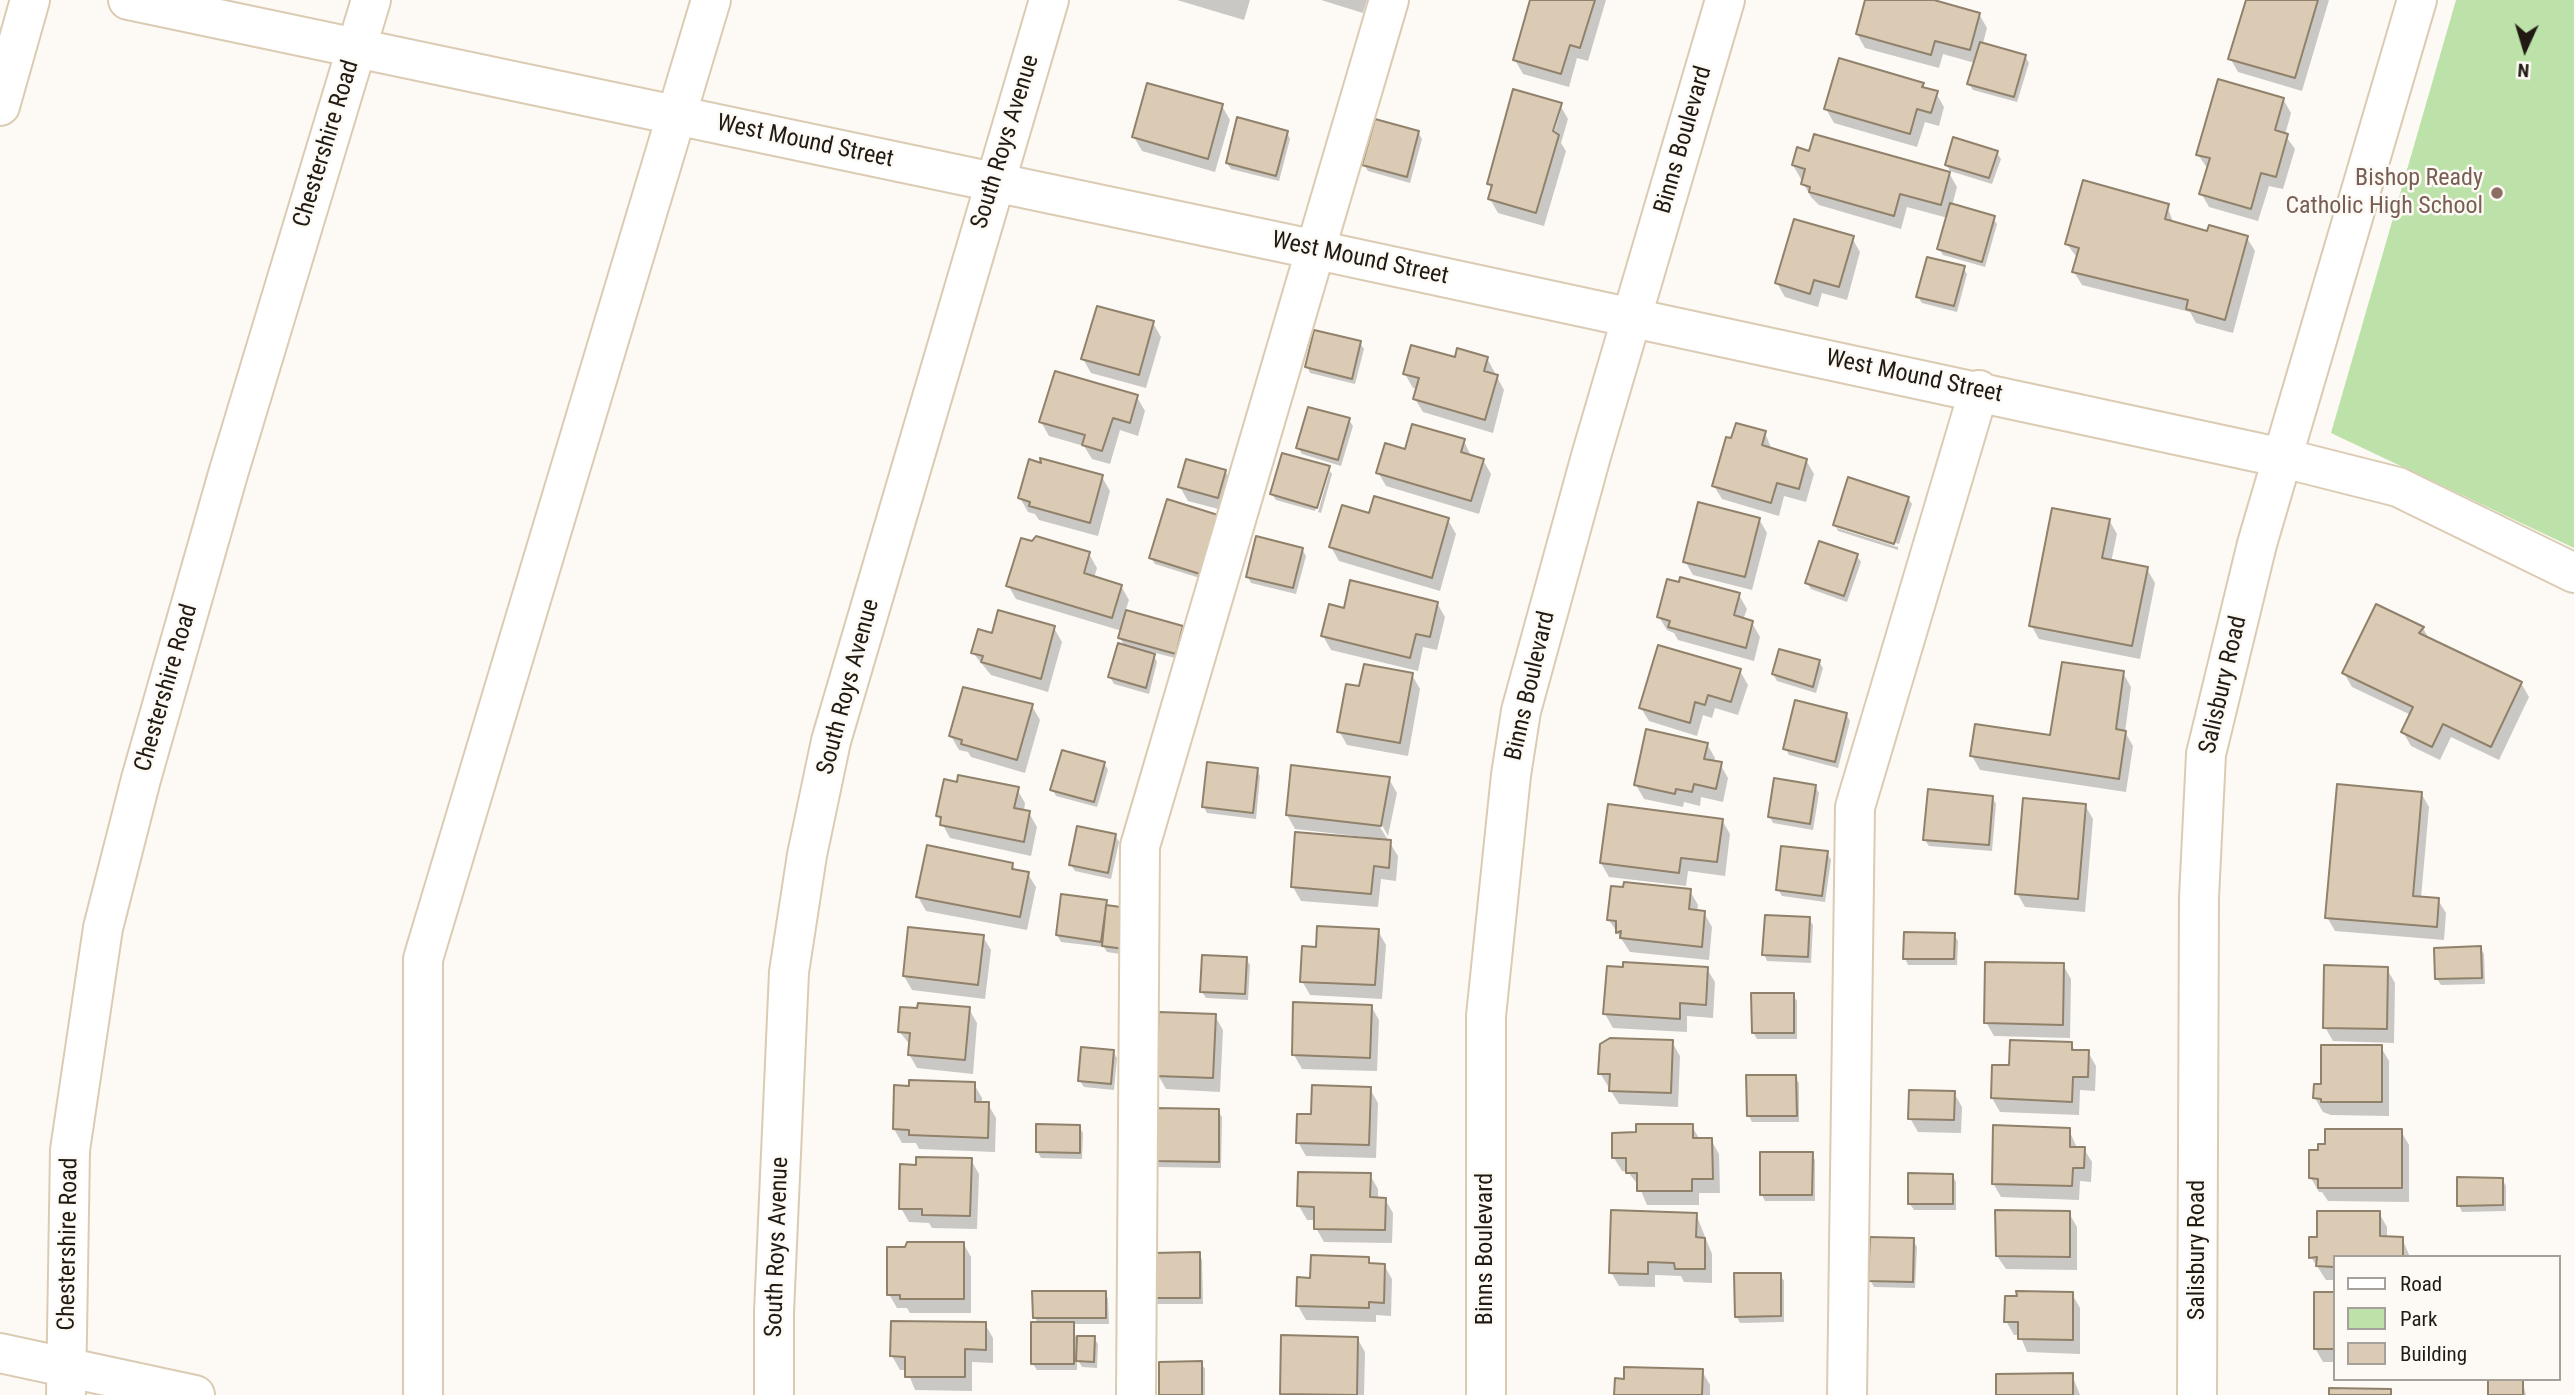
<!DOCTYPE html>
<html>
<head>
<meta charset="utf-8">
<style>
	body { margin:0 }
	#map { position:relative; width:2574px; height:1395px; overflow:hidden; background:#fdfaf5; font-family:"Roboto Condensed",sans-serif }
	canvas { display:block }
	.legend { position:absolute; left:2333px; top:1255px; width:228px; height:126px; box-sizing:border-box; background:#fdfaf5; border:2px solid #a5a09a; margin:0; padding:9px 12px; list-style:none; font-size:21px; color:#201a12 }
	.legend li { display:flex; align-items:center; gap:14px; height:35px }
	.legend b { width:35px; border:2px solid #a5a09a }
	.north { position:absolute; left:2490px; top:14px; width:70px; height:70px; -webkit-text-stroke:5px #fdfaf5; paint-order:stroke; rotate:184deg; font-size:19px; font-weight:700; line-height:28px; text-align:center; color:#201a12 }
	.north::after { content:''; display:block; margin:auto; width:24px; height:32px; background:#201a12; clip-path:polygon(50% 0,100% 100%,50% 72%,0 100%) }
</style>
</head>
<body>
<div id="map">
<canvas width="2574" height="1395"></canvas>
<ul class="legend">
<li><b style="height:9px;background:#fff"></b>Road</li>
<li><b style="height:19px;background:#bce1a9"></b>Park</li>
<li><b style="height:19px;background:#dccbb4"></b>Building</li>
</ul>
<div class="north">N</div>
</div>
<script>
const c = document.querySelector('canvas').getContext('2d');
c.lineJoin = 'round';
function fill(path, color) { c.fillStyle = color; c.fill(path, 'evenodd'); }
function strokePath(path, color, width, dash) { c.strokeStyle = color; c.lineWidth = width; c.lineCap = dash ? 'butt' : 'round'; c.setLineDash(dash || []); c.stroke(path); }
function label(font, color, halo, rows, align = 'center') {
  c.font = font + ' "Roboto Condensed",sans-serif'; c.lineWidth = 5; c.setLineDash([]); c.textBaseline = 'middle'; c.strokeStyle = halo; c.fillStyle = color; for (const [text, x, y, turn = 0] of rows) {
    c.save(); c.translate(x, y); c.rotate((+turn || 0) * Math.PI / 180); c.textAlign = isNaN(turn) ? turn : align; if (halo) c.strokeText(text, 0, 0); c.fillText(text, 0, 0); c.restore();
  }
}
const green = new Path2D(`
	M2456 0H2574V548L2331 433Z`);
const shadow = new Path2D(`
	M1177 0H1250L1244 20Z
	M1321 0H1367L1363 13Z
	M1532 0H1606L1588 61 1577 58 1569 87 1523 74 1515 60Z
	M1867 0H1927L1979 14 1987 28 1983 43 2025 56 2029 63 2017 102 1973 90 1969 84 1975 63 1943 54 1939 68 1865 48 1857 34Z
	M2248 0H2329L2302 91 2238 72 2230 58Z
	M1923 84 1925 89 1936 93 1944 107 1939 126 1925 122 1917 147 1834 123 1826 109Z
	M2283 99 2291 113 2285 135 2295 149 2283 189 2269 186 2258 221 2209 207 2201 193 2208 169 2198 155Z
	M1560 105 1568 119 1561 143 1566 151 1544 226 1498 213 1490 199 1492 191 1489 184ZM1557 113H1560L1552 140 1549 139Z
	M1222 106 1230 120 1215 172 1142 151 1134 137Z
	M1287 132 1290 139 1279 181 1231 169 1227 163Z
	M1418 132 1422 139 1410 183 1368 171 1364 165Z
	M1997 153 2001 159 1992 184 1950 171 1946 164Z
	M1793 165 1949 173 1957 187 1952 206 1993 218 1997 224 1985 267 1943 255 1939 249 1948 218 1907 207 1901 229 1819 205 1811 197Z
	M2167 206 2174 224 2208 233 2247 238 2255 251 2233 333 2196 323 2190 312 2082 285 2074 272 2078 259 2067 244Z
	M1852 238 1860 252 1847 300 1822 293 1818 307 1785 297 1777 283Z
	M1963 267 1967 274 1957 312 1922 303 1918 297Z
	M1153 323 1161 337 1146 388 1091 373 1083 359Z
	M1360 343 1364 349 1355 384 1310 373 1307 366Z
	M1487 358 1504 390 1493 433 1423 412 1415 399 1418 389 1413 388 1405 374 1456 359Z
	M1137 397 1145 411 1138 436 1120 430 1110 464 1092 459 1084 446 1049 436 1041 422Z
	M1349 420 1353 426 1341 466 1302 454 1298 447Z
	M1765 433 1772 450 1806 460 1814 474 1806 502 1784 496 1779 516 1722 499 1714 486Z
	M1464 441 1471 456 1483 460 1491 474 1479 514 1386 486 1378 472 1406 451Z
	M1043 465 1102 477 1110 491 1098 536 1039 520 1035 514 1028 512 1020 498Z
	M1328 468 1315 511 1276 500 1272 494Z
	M1225 471 1233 485 1226 511 1188 501 1180 487Z
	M1330 471 1332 474 1321 513 1318 512Z
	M1908 498 1912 504 1899 544 1837 524V528L1898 547V550L1838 531 1835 525Z
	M1169 502 1203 579 1155 564 1151 558Z
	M1759 519 1767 533 1752 590 1693 575 1685 561Z
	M1448 520 1456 534 1440 591 1339 561 1331 547Z
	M2109 520 2117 534 2111 562 2147 569 2155 583 2140 659 2039 639 2031 625Z
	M1302 549 1306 556 1296 594 1251 583 1248 577Z
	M1089 554 1097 568 1094 578 1121 586 1129 600 1125 612 1182 627 1186 634 1179 659 1152 652 1157 662 1149 694 1114 684 1110 677 1125 647 1120 638 1122 631 1016 599 1008 585Z
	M1857 556 1861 562 1847 602 1811 589 1807 583Z
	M1739 595 1747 609 1743 620 1752 623 1760 637 1754 661 1678 640 1674 633 1667 630 1659 617Z
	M1437 603 1445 617 1437 650 1423 647 1418 671 1331 650 1323 636 1345 610Z
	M1054 628 1062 642 1048 692 991 675 973 653 993 635Z
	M2423 628 2429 639 2521 683 2529 697 2499 760 2451 737 2440 760 2411 746 2403 732 2411 715 2352 687 2344 673Z
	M1819 662 1823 668 1816 693 1777 681 1773 674Z
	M1740 671 1748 685 1738 715 1715 708 1712 718 1703 715 1697 736 1649 721 1641 708Z
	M2123 673 2131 687 2125 732 2133 746 2126 792 1980 770 1972 756 2052 737Z
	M1412 675 1420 689 1408 756 1347 745 1339 731 1361 688Z
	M1032 706 1040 720 1025 773 971 757 968 752 959 750 951 736Z
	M1846 714 1850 721 1838 768 1789 755 1785 748Z
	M1707 744 1715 758 1714 763 1720 764 1728 778 1723 802 1701 797 1700 806 1684 802 1683 807 1644 799 1636 785Z
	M1104 763 1108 770 1097 807 1056 796 1052 789Z
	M1257 770 1260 776 1256 819 1207 813 1204 807Z
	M1389 779 1397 793 1388 836 1378 818 1375 819 1398 856 1396 881 1381 879 1378 907 1301 901 1293 887 1365 837 1295 829 1287 815Z
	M1815 786 1819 793 1813 830 1773 823 1770 817Z
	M1017 789 1025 803 1024 812 1029 813 1037 827 1031 856 950 838 938 816Z
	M2421 793 2429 807 2421 898 2438 900 2446 913 2444 940 2335 931 2327 917Z
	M1992 797 1996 804 1992 851 1929 846 1925 840Z
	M2085 805 2093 819 2085 912 2025 907 2017 893Z
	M1722 820 1730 834 1725 876 1688 871 1686 886 1609 877 1601 863Z
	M1115 835 1119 842 1111 879 1075 871 1071 865Z
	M1827 853 1831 860 1825 902 1782 896 1778 889Z
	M1012 864 1016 871 1028 874 1036 887 1027 930 926 911 918 897Z
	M1690 891 1698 905 1697 912 1704 913 1712 927 1709 960 1630 952 1609 920Z
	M1106 902 1127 955 1107 952 1104 947 1061 942 1057 935Z
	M1809 919 1813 925 1811 963 1767 961 1764 954Z
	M1378 931 1386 945 1382 999 1310 995 1302 981 1317 949Z
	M1954 935 1958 941 1957 965H1908L1905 958Z
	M983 937 991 950 985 999 912 990 904 976Z
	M2480 948 2484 954 2485 984 2441 985 2437 979Z
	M1246 959 1250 965 1248 1000 1206 998 1202 992Z
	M2063 965 2071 979 2070 1038 1994 1036 1986 1022Z
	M1707 969 1715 982 1713 1018 1687 1016V1032L1613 1028 1605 1014Z
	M2387 969 2395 983 2394 1043 2333 1041 2325 1027Z
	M1793 995 1797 1001V1039H1757L1753 1032Z
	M1371 1006 1379 1020 1377 1071 1302 1069 1294 1055Z
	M969 1009 977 1023 973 1074 917 1068 909 1054 910 1045 899 1031Z
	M1215 1016 1223 1030 1220 1092 1166 1089 1158 1075Z
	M1672 1042 1680 1056 1678 1107 1619 1104 1600 1073Z
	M2071 1044 2076 1052H2088L2096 1066 2095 1091 2080 1090 2079 1115 2000 1112 1992 1098 2011 1067Z
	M2381 1047 2389 1061V1116L2331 1115 2323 1112 2315 1098 2322 1086Z
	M1113 1051 1117 1058 1114 1090 1084 1087 1080 1081Z
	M1795 1077 1799 1083V1122H1752L1749 1116Z
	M974 1084 982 1098V1104H988L996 1118 995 1152 919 1149 916 1143H902L894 1129Z
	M1370 1089 1378 1103 1376 1158 1306 1156 1298 1142 1313 1116Z
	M1954 1093 1962 1107 1961 1133 1918 1132 1910 1118Z
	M1218 1111 1222 1117 1221 1168 1158 1167 1155 1161Z
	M1079 1126 1083 1133 1082 1159 1041 1158 1038 1152Z
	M1692 1126 1700 1140H1711L1719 1154 1720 1193H1699V1205H1647L1639 1186 1628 1172 1622 1171 1614 1158 1638 1134Z
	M2069 1130 2077 1148 2084 1149 2092 1162 2091 1182 2080 1181 2079 1200 2001 1197 1993 1183Z
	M2401 1131 2409 1145V1202L2328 1201 2322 1192H2319L2311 1178 2319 1151Z
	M1812 1154 1815 1160V1201H1765L1762 1195Z
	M971 1160 979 1174 977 1229 932 1228 929 1223 909 1222 901 1208 918 1167Z
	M1370 1175 1378 1189V1199H1385L1393 1213 1392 1243 1324 1242 1316 1228V1220H1307L1299 1206Z
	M1952 1175 1956 1182V1210H1914L1910 1204Z
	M2502 1179 2506 1186V1211L2462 1212 2459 1205Z
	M2069 1213 2077 1227V1270L2006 1269 1997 1256Z
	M2379 1213 2387 1227V1238H2402L2410 1257H2334V1280H2326L2311 1257 2319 1238Z
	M1696 1214 1712 1254V1283L1684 1282 1681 1276 1655 1275V1287L1619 1286 1611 1272Z
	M1913 1240 1917 1247 1915 1288 1874 1287 1870 1280Z
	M963 1243 971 1257V1313H910L907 1308H897L889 1294 906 1249Z
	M1199 1254 1202 1260 1203 1304H1157L1154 1298Z
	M1368 1259 1371 1265H1384L1392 1279 1391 1316 1376 1315V1322L1306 1320 1298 1306 1311 1280Z
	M1780 1274 1784 1281V1322L1740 1323 1736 1316Z
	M1105 1292 1108 1299 1109 1324H1072L1076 1337 1094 1338 1098 1344 1097 1368 1082 1367 1077 1359V1370H1037L1033 1364 1038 1324 1035 1317Z
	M2072 1294 2080 1308V1354L2027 1352 2020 1335H2014L2006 1321Z
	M2316 1294H2334V1362H2323L2315 1348Z
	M985 1324 993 1338V1363L972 1362V1391L915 1390 907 1370H900L892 1356Z
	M1357 1338 1365 1352 1364 1395H1282Z
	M1201 1363 1205 1369V1395H1161Z
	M1702 1371 1710 1385V1395H1616L1626 1380Z
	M2072 1375 2080 1395H1998Z
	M2522 1380 2526 1395H2490Z`);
const building = new Path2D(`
	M1530 0H1595L1580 48 1570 45 1561 74 1513 60Z
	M1865 0H1934L1980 13 1970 50 1935 41 1931 55 1856 34Z
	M2246 0H2318L2295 78 2228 59Z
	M1980 42 2026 55 2014 97 1967 84Z
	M1839 58 1924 83 1922 87 1938 91 1931 113 1917 109 1910 134 1824 109Z
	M2218 79 2284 98 2275 130 2288 134 2276 177 2261 173 2251 209 2199 194 2210 158 2196 155Z
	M1147 83 1223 104 1208 159 1132 137Z
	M1513 89 1562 103 1553 131 1559 135 1536 213 1488 199 1492 185 1487 184Z
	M1237 117 1288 131 1276 176 1226 163Z
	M1375 119 1419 131 1407 177 1362 165Z
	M1814 134 1950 172 1941 205 1900 194 1894 216 1809 192 1810 187 1801 184 1805 169 1792 165 1797 147 1809 151Z
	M1953 137 1998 151 1989 178 1945 165Z
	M2083 180 2169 204 2165 219 2207 231 2209 225 2248 236 2225 320 2186 309 2188 300 2072 272 2079 248 2065 244Z
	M1950 203 1995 216 1982 262 1937 249Z
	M1794 219 1854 236 1839 287 1814 280 1810 294 1775 283Z
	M1927 257 1965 266 1954 306 1916 297Z
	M1097 306 1154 321 1139 375 1081 359Z
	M1314 330 1361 341 1352 379 1305 367Z
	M1411 345 1455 357 1457 348 1488 357 1484 371 1498 375 1485 420 1413 399 1419 378 1403 374Z
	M1055 371 1138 395 1130 423 1113 418 1102 451 1082 445 1085 435 1039 422Z
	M1308 407 1350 418 1338 460 1296 448Z
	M1736 423 1766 431 1762 445 1807 459 1799 489 1777 483 1771 503 1712 486 1726 437 1731 438Z
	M1412 424 1465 439 1461 452 1484 459 1471 501 1376 473 1385 443 1405 449Z
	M1282 453 1330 466 1317 508 1270 494Z
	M1040 458 1103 475 1090 523 1029 506 1030 502 1018 498 1029 459 1041 463Z
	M1186 459 1226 470 1218 498 1178 487Z
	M1848 477 1909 497 1894 544 1833 525Z
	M1374 496 1449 518 1432 578 1329 547 1342 505 1369 513Z
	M1167 499 1218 515 1200 574 1149 558Z
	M1698 502 1760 518 1745 577 1683 562Z
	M2052 508 2110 519 2102 558 2148 567 2132 646 2029 626Z
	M1036 536 1090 552 1084 573 1122 585 1112 618 1006 586 1021 538 1032 541Z
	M1256 536 1303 548 1293 588 1246 577Z
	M1819 541 1858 554 1844 596 1805 583Z
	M1680 577 1740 593 1734 615 1753 621 1746 648 1668 627 1670 621 1657 617 1667 579 1679 582Z
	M1350 580 1438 602 1430 637 1416 634 1410 658 1321 636 1329 604 1344 608Z
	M2376 604 2424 627 2419 633 2522 682 2491 747 2443 724 2432 747 2401 732 2413 707 2342 673Z
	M998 610 1055 626 1041 679 981 662 983 656 971 653 978 629 992 633Z
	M1126 610 1183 626 1176 654 1118 638Z
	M1118 643 1155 654 1146 688 1108 677Z
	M1658 645 1741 669 1731 702 1708 695 1705 705 1695 702 1690 723 1639 708Z
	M1779 649 1820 660 1813 687 1772 674Z
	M2062 662 2124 671 2116 729 2126 731 2119 779 1970 756 1975 724 2050 735Z
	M1364 664 1413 673 1400 743 1337 732 1346 684 1359 686Z
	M963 687 1033 704 1017 760 961 744 962 740 949 736Z
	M1795 700 1847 713 1835 762 1783 749Z
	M1646 729 1708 743 1704 759 1722 762 1716 789 1694 784 1692 792 1676 789 1675 794 1634 785Z
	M1062 750 1105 762 1094 802 1050 790Z
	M1207 762 1258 768 1253 813 1202 807Z
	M1291 765 1390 777 1381 826 1286 815Z
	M958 775 1019 787 1014 808 1030 811 1024 842 940 825 941 817 936 816 944 779 957 782Z
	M1774 778 1816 785 1810 824 1768 817Z
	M2337 784 2422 792 2413 896 2439 898 2437 927 2325 918Z
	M1928 789 1993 796 1989 845 1923 840Z
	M2023 798 2086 804 2078 899 2015 894Z
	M1608 804 1723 819 1717 862 1681 858 1679 873 1600 863Z
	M1077 826 1116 834 1108 873 1069 865Z
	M1295 832 1391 840 1389 868 1374 866 1371 894 1291 887Z
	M927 845 1013 863 1012 869 1029 872 1020 917 916 897Z
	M1781 846 1828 851 1822 896 1776 890Z
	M1624 882 1691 889 1689 909 1705 911 1702 947 1620 938 1621 931 1616 933V921L1607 920 1611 886 1623 887Z
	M1061 894 1107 900 1101 942 1056 935Z
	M1106 905 1128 908 1124 949 1102 946Z
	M1765 915 1810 917 1808 957 1762 955Z
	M1317 926 1379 929 1375 985 1300 982 1302 946 1316 947Z
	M908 927 984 935 978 985 903 976Z
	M1904 932 1955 933 1954 959H1903Z
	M2481 946 2482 978 2435 979 2434 948Z
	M1202 955 1247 957 1245 994 1200 992Z
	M1623 962 1708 967 1706 1005 1680 1003V1019L1603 1014 1607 966 1623 967Z
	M1985 962 2064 963 2063 1025 1984 1023Z
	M2324 965 2388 967 2387 1029 2323 1028Z
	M1751 993H1794V1033H1752Z
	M1293 1002 1372 1005 1370 1058 1292 1055Z
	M918 1003 970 1007 965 1060 908 1055 910 1033 898 1032 900 1007 917 1008Z
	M1159 1012 1216 1014 1213 1078 1156 1076Z
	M1610 1038 1673 1040 1671 1093 1609 1091 1610 1074H1598L1600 1044Z
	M2010 1040 2072 1042V1050H2089L2088 1077H2073L2072 1102 1991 1098 1992 1065H2009Z
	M2321 1045H2382V1102H2321V1099L2313 1098 2314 1084H2321Z
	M1081 1047 1114 1050 1111 1084 1078 1081Z
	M1746 1075H1796L1797 1116H1747Z
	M909 1080 975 1082V1102H989L988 1138 909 1135V1130L893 1129 894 1085 909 1086Z
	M1312 1085 1371 1087 1369 1145 1296 1143 1297 1114H1311Z
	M1909 1090 1955 1091 1954 1120 1908 1119Z
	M1154 1108 1219 1109V1162L1153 1161Z
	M1036 1124 1080 1125V1153L1036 1152Z
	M1636 1124H1693V1138H1712L1713 1179H1692V1191H1637V1173H1626V1158H1612V1133L1636 1132Z
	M1993 1125 2070 1128V1147H2085L2084 1168H2073L2072 1186 1992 1184Z
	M2325 1129H2402V1188H2318V1179L2309 1178V1150H2318V1144H2325Z
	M1760 1152H1813L1812 1195H1760Z
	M916 1157 972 1158 970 1216 922 1215V1209H899L900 1164 916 1165Z
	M1298 1172 1371 1173 1370 1197 1386 1198 1385 1230 1314 1229V1207L1297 1206Z
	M1908 1173 1953 1174V1204H1908Z
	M2457 1177 2503 1178V1205L2457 1206Z
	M1611 1210 1697 1213 1696 1237 1705 1238V1269H1675L1674 1263 1648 1262V1274L1609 1273Z
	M1995 1210 2070 1211V1257L1996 1256Z
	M2317 1211H2380V1236L2403 1237V1257H2334V1267L2316 1266 2317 1257 2309 1258V1237H2317Z
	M1870 1237 1914 1238 1913 1282 1868 1281Z
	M907 1242H964V1299H900V1295H887V1247H905Z
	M1200 1252V1298H1152V1253Z
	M1311 1255 1369 1257V1263L1385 1264 1384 1303 1369 1302V1308L1296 1306 1297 1277 1310 1278Z
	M1734 1273H1781V1316L1735 1317Z
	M1032 1291H1106V1318H1033Z
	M2016 1291 2073 1292V1340L2018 1339V1322H2004L2005 1296H2017Z
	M2314 1292H2334V1349H2314Z
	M891 1321 986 1322V1350L965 1349V1377H905V1357L890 1356Z
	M1031 1322H1074V1364H1031Z
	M1281 1335 1358 1337 1357 1395 1280 1394Z
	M1077 1336H1095L1094 1362 1076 1361Z
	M1202 1361V1395H1159V1362Z
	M1624 1367 1703 1369 1702 1395H1614L1615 1378 1624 1379Z
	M2073 1373V1395H1996V1374Z
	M2488 1379H2523V1395H2488Z
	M2329 1388 2391 1389V1395H2329Z`);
const minor = new Path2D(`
	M128 0 1317 250 2283 458 2398 487 2574 573
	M0 106 30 0
	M0 1353 195 1395
	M66 1395 70 1150 103 928 141 779 228 474 371 0
	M423 1395V959L711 0
	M774 1395V1312L789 972 807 855 831 741 1049 0
	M1136 1395 1140 846 1389 0
	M1486 1395V1016L1511 775 1521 711 1591 456 1725 0
	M1847 1395 1855 807 1979 390
	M2197 1395 2199 898 2206 754 2257 544 2417 0`);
const markers = [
	[2497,193,7,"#8d6e63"]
];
const streetNames = [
	["Binns Boulevard",1684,140,-74],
	["West Mound Street",805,142,12],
	["South Roys Avenue",1006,142,-73],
	["Chestershire Road",327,144,-73],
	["West Mound Street",1360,259,12],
	["West Mound Street",1914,377,12],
	["Salisbury Road",2224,685,-77],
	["Binns Boulevard",1531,686,-77],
	["South Roys Avenue",849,687,-75],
	["Chestershire Road",167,688,-74],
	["Chestershire Road",69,1244,-89],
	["South Roys Avenue",778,1247,-88],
	["Binns Boulevard",1486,1249,-90],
	["Salisbury Road",2198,1250,-90]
];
const educationNames = [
	["Bishop Ready",2483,179],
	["Catholic High School",2483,207]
];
fill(green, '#bce1a9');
fill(shadow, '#0003');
fill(building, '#dccbb4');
strokePath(building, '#90816b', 2);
strokePath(minor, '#dbcbb3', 42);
strokePath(minor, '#fff', 38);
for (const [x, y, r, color] of markers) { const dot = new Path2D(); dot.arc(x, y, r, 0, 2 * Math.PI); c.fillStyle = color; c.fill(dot); strokePath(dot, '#fdfaf5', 2.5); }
label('24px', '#201a12', '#fdfaf5', streetNames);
label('24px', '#785e54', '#fdfaf5', educationNames, 'right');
</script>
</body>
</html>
